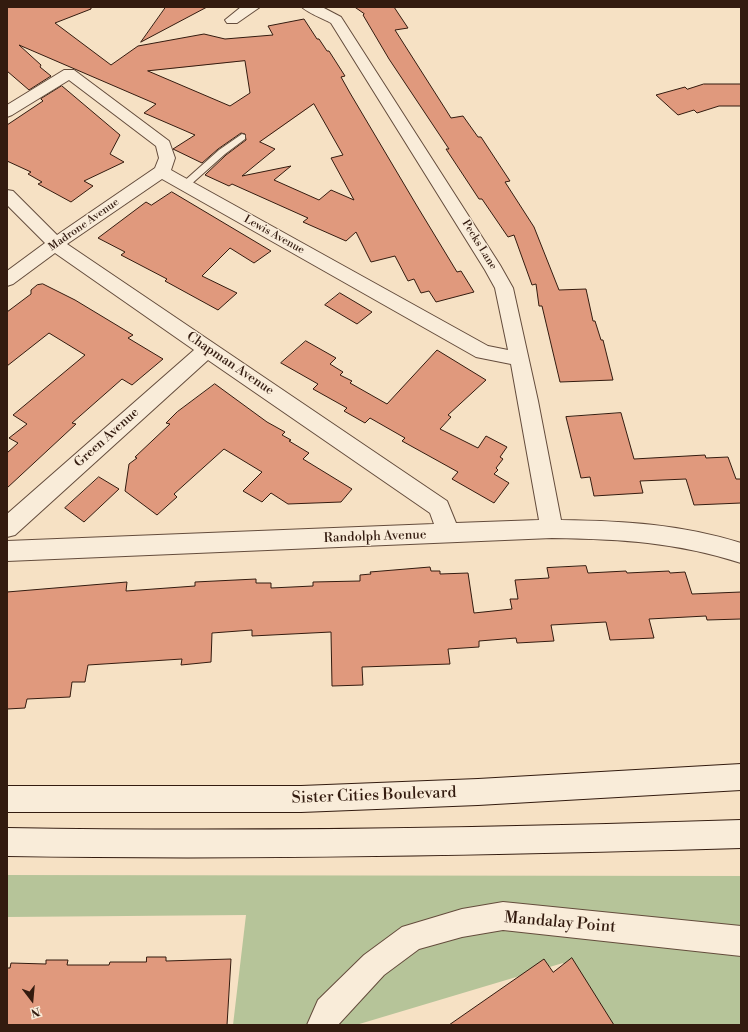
<!DOCTYPE html>
<html>
<head>
<meta charset="utf-8">
<style>
	body { margin:0 }
	#map { position:relative; width:748px; height:1032px; overflow:hidden; background:#f6e1c4; font-family:"Libre Bodoni",serif }
	canvas { display:block }
	.frame { position:absolute; inset:0; border:8px solid #331b0f; pointer-events:none }
	.north { position:absolute; left:12px; top:980px; width:40px; height:40px; -webkit-text-stroke:3px #f9ecd9; paint-order:stroke; rotate:164deg; font-size:11px; font-weight:700; line-height:16px; text-align:center; color:#331b0f }
	.north::after { content:''; display:block; margin:auto; width:14px; height:18px; background:#331b0f; clip-path:polygon(50% 0,100% 100%,50% 72%,0 100%) }
</style>
</head>
<body>
<div id="map">
<canvas width="748" height="1032"></canvas>
<div class="frame"></div>
<div class="north">N</div>
</div>
<script>
const c = document.querySelector('canvas').getContext('2d');
c.lineJoin = 'round';
function fill(path, color) { c.fillStyle = color; c.fill(path, 'evenodd'); }
function strokePath(path, color, width, dash) { c.strokeStyle = color; c.lineWidth = width; c.lineCap = dash ? 'butt' : 'round'; c.setLineDash(dash || []); c.stroke(path); }
function label(font, color, halo, rows, align = 'center') {
  c.font = font + ' "Libre Bodoni",serif'; c.lineWidth = 3; c.setLineDash([]); c.textBaseline = 'middle'; c.strokeStyle = halo; c.fillStyle = color; for (const [text, x, y, turn = 0] of rows) {
    c.save(); c.translate(x, y); c.rotate((+turn || 0) * Math.PI / 180); c.textAlign = isNaN(turn) ? turn : align; if (halo) c.strokeText(text, 0, 0); c.fillText(text, 0, 0); c.restore();
  }
}
const green = new Path2D(`
	M7 875 741 876V1025H599L563 963 356 1025H233L246 915 7 917Z`);
const building = new Path2D(`
	M7 7H91V9L55 23 111 65 138 46 204 34 225 39 273 35 268 26 304 19 317 39H319L327 51H329L345 76 341 77 350 93 417 206 457 272 461 271 474 292 436 302 429 291 421 293 414 279 408 281 395 256 371 262 356 232 346 241 303 222 308 218 232 184 229 186 205 175 226 155 246 140 245 134 241 133 218 149 202 163 173 149 195 135 144 113 156 104 19 45 41 65 40 67 51 76 29 90 7 71ZM245 61 250 93 230 106 148 71ZM314 104 343 155 331 158 354 200 331 190 319 200 274 180 291 166 242 176 275 149 260 142Z
	M166 7H207L141 42Z
	M355 7H394L408 28 395 30 446 110 451 118 463 116 478 137H481L510 181 505 182 534 227 559 290 586 289 593 321H595L601 340H603L613 380 560 382 542 306H539L536 284 532 285 514 235 508 237 482 199H479L446 149H449L389 59 363 15 364 14Z
	M704 84H741V106H719L697 113 694 110 678 115 656 95 685 87 687 89Z
	M62 86 120 135 110 154 124 162 84 181 93 186 71 202 38 184 42 182 28 174 31 172 7 161V125L43 101 41 99Z
	M172 192 271 251 254 263 230 248 202 276 237 293 218 310 165 281 167 279 121 255 125 252 98 238 146 202 151 205Z
	M43 284 75 300 133 335 128 338 163 359 132 385 122 379 72 423 76 424 7 488V453L18 443 9 438 27 424 13 415 85 355 49 333 7 366V312L31 294V290L37 285Z
	M340 293 372 312 357 324 325 305Z
	M306 341 336 358 330 364 343 372 340 375 352 381 350 383 387 404 437 350 486 380 448 415 451 417 440 429 478 448 486 436 507 447 500 457 503 459 496 468 498 470 494 474 509 483 494 503 452 479 458 472 402 441 405 438 370 418 365 423 344 411 347 408 313 389 318 384 281 363Z
	M215 384 267 422 285 432 282 435 291 440 289 441 309 453 303 459 352 489 341 502 288 504 271 493 262 502 243 491 262 472 224 449 174 494 177 497 157 515 125 491 129 464 137 458 135 457 170 424 166 423 177 412Z
	M621 413 634 459 705 455 706 458 728 457 736 479H741V503L694 505 686 479 640 481 643 493 594 496 590 477 581 478 566 417Z
	M99 477 119 489 84 522 65 508Z
	M586 566 588 573 626 571 627 573 669 571 670 573 685 572 692 594 741 592V619L707 620 706 616 649 619 654 638 610 640 606 622 551 625 554 641 517 643 516 638 479 641V647L448 649 450 664 362 667 363 685 332 686 331 632 252 636V630L212 633 211 662 181 665 182 659 88 665 85 682H72L70 697 27 699 25 708 7 709V592L127 582 126 591 195 586V582L256 579V583H271V588L313 586V582L360 581V575L371 574 370 572 430 567 431 571H440V574L468 573 474 613 512 609 510 599H518L515 580 549 578 547 568Z
	M147 957H166V961L231 959 227 1025H7V968H10L11 963 46 964V960H68L67 965H109L110 962H146Z
	M572 958 614 1025H449L544 959 553 972Z`);
const lane = new Path2D(`
	M242 134 245 135V139L225 154 188 187H182V183L219 150Z`);
const street = new Path2D(`
	M241 7H260L237 23H227L225 20Z
	M302 7H322L341 17 500 265 513 288 538 401 561 520C624 521 680 524 741 543V563C676 542 620 539 552 538L7 561V541L434 524 430 513 208 360 15 535 7 537V514L194 350 55 253 13 284 7 286V271L45 243 7 205V190L13 191 57 235 155 168 159 158 156 146 69 80 12 115 7 117V105L64 70H74L169 141 175 158 171 170 178 174 488 346 508 350 495 288 485 270 331 23C324 19 306 12 302 7ZM162 179 476 357 511 364 539 520 456 523 447 501 67 244Z
	M503 902 741 926V956L503 930 462 937 419 949 384 975 338 1025H307L318 1000 364 955 402 927 462 909Z`);
const secondary = new Path2D(`
	M741 764V790L478 805 301 812H7V786H301L478 779Z
	M741 820V848C496 855 252 860 7 856V828C252 832 496 828 741 820Z`);
const farStreetnames = [
	["Madrone Avenue",84,225,-35],
	["Lewis Avenue",274,235,29],
	["Pecks Lane",479,245,58]
];
const streetNames = [
	["Chapman Avenue",230,364,34],
	["Green Avenue",107,438,-42],
	["Randolph Avenue",375,537,-2]
];
const nearStreetnames = [
	["Sister Cities Boulevard",374,796,-2],
	["Mandalay Point",560,923,5]
];
fill(green, '#b6c499');
fill(building, '#e0997d');
strokePath(building, '#331b0f', 1);
strokePath(lane, '#644c3c', 2);
strokePath(street, '#644c3c', 2);
strokePath(secondary, '#331b0f', 2);
fill(lane, '#f9ecd9');
fill(street, '#f9ecd9');
fill(secondary, '#f9ecd9');
label('11px', '#331b0f', '#f9ecd9', farStreetnames);
label('13px', '#331b0f', '#f9ecd9', streetNames);
label('16px', '#331b0f', '#f9ecd9', nearStreetnames);
</script>
</body>
</html>
